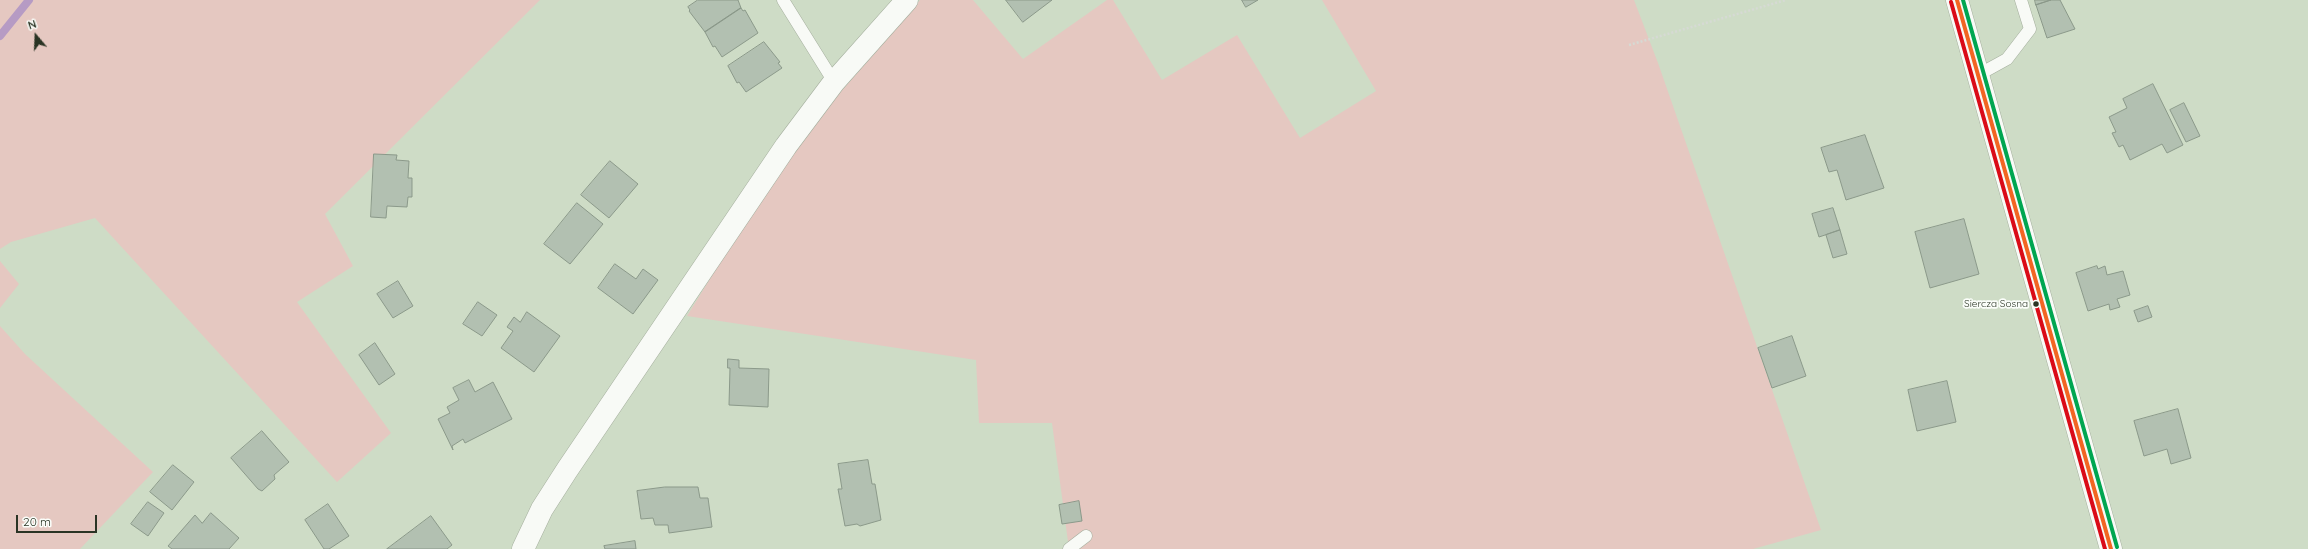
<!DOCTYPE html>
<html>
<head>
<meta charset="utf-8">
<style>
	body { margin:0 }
	#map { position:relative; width:2308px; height:549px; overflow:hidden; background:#cedcc6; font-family:Quicksand,sans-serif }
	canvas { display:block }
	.north { position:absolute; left:16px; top:16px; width:40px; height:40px; -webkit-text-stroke:3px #fbfefa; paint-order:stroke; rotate:341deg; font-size:11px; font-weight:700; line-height:16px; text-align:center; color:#2a3424 }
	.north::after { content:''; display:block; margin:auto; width:14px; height:18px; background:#2a3424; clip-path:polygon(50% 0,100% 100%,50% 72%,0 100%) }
	.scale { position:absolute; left:16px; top:515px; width:81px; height:18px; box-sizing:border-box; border:2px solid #2a3424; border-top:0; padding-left:5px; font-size:12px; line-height:14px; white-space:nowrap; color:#2a3424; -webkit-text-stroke:3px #fbfefa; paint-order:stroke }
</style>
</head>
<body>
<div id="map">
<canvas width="2308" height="549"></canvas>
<div class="north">N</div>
<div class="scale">20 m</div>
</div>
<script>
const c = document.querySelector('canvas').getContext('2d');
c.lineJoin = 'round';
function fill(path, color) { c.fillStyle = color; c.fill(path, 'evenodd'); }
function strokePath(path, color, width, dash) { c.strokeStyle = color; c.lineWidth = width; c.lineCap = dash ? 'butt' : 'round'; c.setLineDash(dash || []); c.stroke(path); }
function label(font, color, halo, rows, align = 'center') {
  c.font = font + ' Quicksand,sans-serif'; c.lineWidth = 3.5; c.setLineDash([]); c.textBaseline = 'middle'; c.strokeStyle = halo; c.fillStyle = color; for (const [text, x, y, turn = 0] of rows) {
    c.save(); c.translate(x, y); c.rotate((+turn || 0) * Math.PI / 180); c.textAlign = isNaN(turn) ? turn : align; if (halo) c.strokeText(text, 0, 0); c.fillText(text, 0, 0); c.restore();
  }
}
const green = new Path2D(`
	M0 0H540L325 214 353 266 297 302 391 433 337 482 95 218 11 242 0 249Z
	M920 0H973L1023 59 1107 0H1113L1162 80 1237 35 1300 138 1376 91 1322 0H1634L1658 63 1821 530 1753 549H1069L1052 423H979L976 360 687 316 787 154Z
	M0 261 19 284 0 308Z
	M0 326 25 354 153 472 80 549H0Z`);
const stream = new Path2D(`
	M0 36 29 0`);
const building = new Path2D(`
	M698 0H738L741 8 705 32 689 11 690 10 688 7Z
	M1006 0H1052L1023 22Z
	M1242 0H1258L1246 7Z
	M2035 0H2051L2036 5Z
	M2051 0H2060L2075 29 2047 38 2036 5Z
	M741 8 743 11 745 10 758 33 722 57 715 46 713 47 705 32Z
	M764 42 780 62 778 63 782 68 746 92 739 82 737 83 728 66Z
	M2153 84 2183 145 2167 153 2162 144 2130 160 2123 145 2119 147 2112 133 2116 132 2109 117 2127 108 2123 99Z
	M2184 103 2200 136 2186 142 2170 110Z
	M1865 135 1884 188 1846 200 1837 170 1829 172 1821 148Z
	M374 154 397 155 396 160 409 161 408 178H412V197H408L407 207 387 206 386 218 371 217Z
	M610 161 638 184 609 218 581 195Z
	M577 203 603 224 570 264 544 244Z
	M1833 208 1840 230 1819 237 1812 214Z
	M1964 219 1979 274 1930 288 1915 232Z
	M1840 230 1847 254 1833 258 1826 235Z
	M615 264 636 279 643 269 658 280 633 314 598 288Z
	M2097 266 2098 269 2105 266 2107 275 2123 271 2130 295 2117 299 2120 307 2110 310 2109 304 2088 311 2076 273Z
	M398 281 413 306 393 318 377 294Z
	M478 302 497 315 482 336 463 324Z
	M2148 306 2152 317 2138 322 2134 311Z
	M527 312 560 336 534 372 501 348 513 331 507 327 514 317 520 322Z
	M1792 336 1806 376 1772 388 1758 348Z
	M375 343 395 374 379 385 359 355Z
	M728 359 739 360V368L769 369 768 407 729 405 730 368H728Z
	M469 380 475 392 493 382 512 419 465 443 463 439 452 446 453 450 438 419 450 413 447 407 459 400 453 388Z
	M1947 381 1956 422 1917 431 1908 390Z
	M2178 409 2191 458 2171 464 2167 449 2144 456 2134 421Z
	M262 431 289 462 274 475 275 479 262 491 258 489 231 458Z
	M868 460 872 484H875L881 520 860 526 857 524 845 526 838 489H842L838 464Z
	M173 465 194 482 172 510 150 492Z
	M665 487H698L700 498H708L712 527 669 533 668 525H655L653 518 641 519 637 491Z
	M1079 501 1082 521 1062 524 1059 505Z
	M148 502 164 513 148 536 131 524Z
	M328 504 349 536 329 549H324L305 520Z
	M211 513 239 538 229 549H172L168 546 195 515 202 523Z
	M431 516 452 545 447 549H387Z
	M635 541 636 549H605L604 546Z`);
const path = new Path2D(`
	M1629 45 1786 0`);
const service = new Path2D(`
	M783 0 834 82
	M1978 75 2007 59 2030 29 2021 0
	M1069 549 1086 536`);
const minor = new Path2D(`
	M523 549 542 509 567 470 786 146 834 82 907 0`);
const tertiary = new Path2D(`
	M1957 0 2111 549`);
const bus1 = new Path2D(`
	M1957 0 2111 549`);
const bus2 = new Path2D(`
	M1951 2 2105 549`);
const bus3 = new Path2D(`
	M1963 0 2117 547`);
const markers = [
	[2036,304,3.5,"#2a3424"]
];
const busNames = [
	["Siercza Sosna",2028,304]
];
fill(green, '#e5c8c1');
strokePath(stream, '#b69bc4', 8);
fill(building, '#b2c0b1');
strokePath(building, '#8b998a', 1);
strokePath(service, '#a4ae9d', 13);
strokePath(minor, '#a4ae9d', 23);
strokePath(tertiary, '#a4ae9d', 23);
strokePath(path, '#d6dad4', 2.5, [2, 2]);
strokePath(service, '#f8faf6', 12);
strokePath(minor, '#f8faf6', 22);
strokePath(tertiary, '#f8faf6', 22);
strokePath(bus1, '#f26522', 4);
strokePath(bus2, '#da0b18', 4);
strokePath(bus3, '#00a651', 4);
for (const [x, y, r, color] of markers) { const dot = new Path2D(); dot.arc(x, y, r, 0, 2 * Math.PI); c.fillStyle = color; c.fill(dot); strokePath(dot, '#fbfefa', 1.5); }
label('10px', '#2a3424', '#fbfefa', busNames, 'right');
</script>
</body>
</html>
